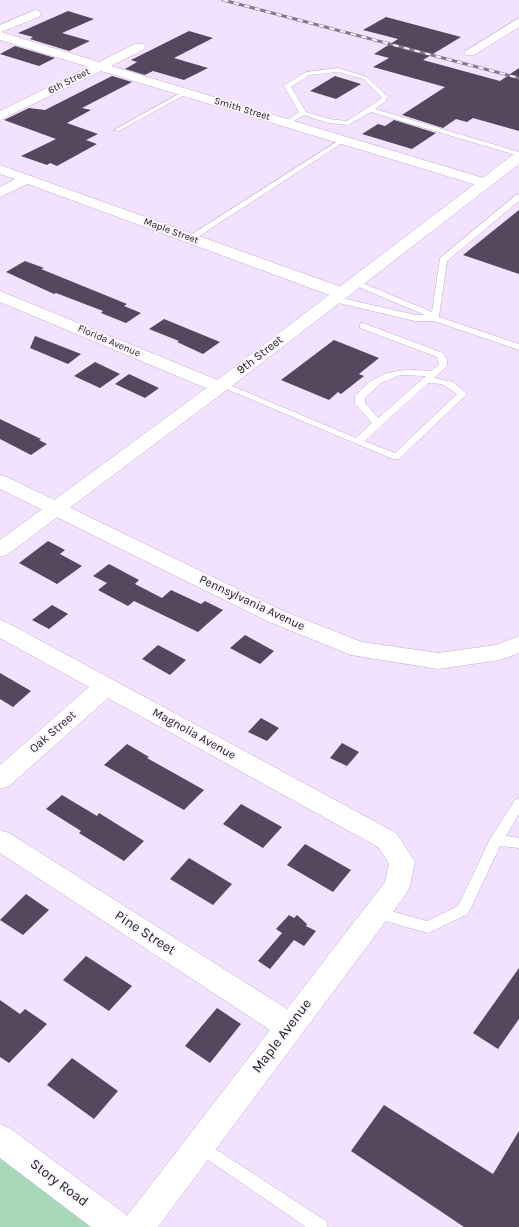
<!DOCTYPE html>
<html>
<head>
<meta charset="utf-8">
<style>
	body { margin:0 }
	canvas { display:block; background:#f3e2ff }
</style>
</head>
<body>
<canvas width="519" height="1227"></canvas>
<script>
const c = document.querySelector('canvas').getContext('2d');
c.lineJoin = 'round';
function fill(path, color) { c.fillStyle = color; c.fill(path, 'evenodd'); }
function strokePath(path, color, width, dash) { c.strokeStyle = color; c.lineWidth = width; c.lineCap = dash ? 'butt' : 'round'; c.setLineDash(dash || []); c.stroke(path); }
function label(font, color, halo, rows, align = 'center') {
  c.font = font + ' Karla,sans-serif'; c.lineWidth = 4; c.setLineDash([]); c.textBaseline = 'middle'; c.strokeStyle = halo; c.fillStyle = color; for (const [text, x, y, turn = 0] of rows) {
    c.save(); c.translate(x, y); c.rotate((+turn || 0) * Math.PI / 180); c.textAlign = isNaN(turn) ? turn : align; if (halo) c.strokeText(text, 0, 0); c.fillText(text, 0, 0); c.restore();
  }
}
const green = new Path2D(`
	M0 1147 96 1227H0Z`);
const building = new Path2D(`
	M68 11 94 19 62 33 90 41 69 51 30 39 33 37 18 33Z
	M386 17 461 37 423 60 500 81 519 68V131L473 118 467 122 456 119 443 128 402 115 445 87 373 67 389 58 374 54 398 39 363 30Z
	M189 31 213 38 174 58 208 68 184 80 153 71 145 75 125 69 137 62 131 60Z
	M15 46 55 58 39 66 0 54Z
	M112 76 132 82 82 108 91 110 67 123 98 134 86 140 97 144 57 166 50 163 47 165 21 156 56 139 4 120 29 108 45 110Z
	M335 76 361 84 336 99 310 91Z
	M394 120 436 133 412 149 362 134 378 124 385 126Z
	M519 210V274L463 255Z
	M25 261 44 268 41 269 127 304 124 306 141 313 126 323 101 313 103 311 56 293 54 294 6 272Z
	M164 319 220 342 203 354 177 342 179 341 149 329Z
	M35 336 81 354 68 364 30 348Z
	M334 340 379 358 359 374 364 376 341 394 338 392 329 400 281 380Z
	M95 362 120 374 100 388 74 376Z
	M129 374 159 388 145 398 115 384Z
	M0 419 41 439 39 440 47 444 31 455 0 439Z
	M48 541 65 550 60 554 82 566 57 584 19 563Z
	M109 564 139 580 135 584 162 598 171 590 201 604 205 601 223 610 198 632 134 601 128 606 98 590 107 583 93 576Z
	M52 605 68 614 49 629 32 620Z
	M245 635 274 651 260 664 230 648Z
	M158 645 186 660 170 675 142 659Z
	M0 673 31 691 13 707 0 699Z
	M261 718 279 728 267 741 248 732Z
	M342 743 359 752 347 766 330 758Z
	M127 744 149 757 147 758 204 790 184 810 104 765Z
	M62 795 97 816 99 813 144 841 124 861 79 833 81 831 46 809Z
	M241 804 282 827 263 848 223 824Z
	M305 844 351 870 333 892 287 865Z
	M189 858 232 884 213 905 170 879Z
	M26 894 49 910 23 935 0 920Z
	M289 915 294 918 297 915 307 924 306 926 316 931 304 946 294 940 270 969 258 961 282 933 276 929Z
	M86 956 132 986 109 1011 63 980Z
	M519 968V1019L498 1049 473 1033Z
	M0 1000 20 1014 25 1009 47 1024 9 1063 0 1057Z
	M217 1008 241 1024 210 1063 185 1046Z
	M72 1058 118 1091 94 1119 47 1085Z
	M384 1105 493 1174 519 1131V1227H464L351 1151Z`);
const lane = new Path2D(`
	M338 68 367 77 387 96 386 101 375 109 519 152V156L371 112 348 125 328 123 304 115 289 124H285V122L299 112 284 86 285 85 306 72ZM338 72 363 79 382 97 381 99 347 121 329 119 306 112 291 87 310 75Z
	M186 90 188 91V93L119 131 114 130Z
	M341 139 347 140 193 240 186 238Z
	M516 195H519V201L447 261 439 317 519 344V350L434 321H415L330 301 329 299 333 296 415 315H425L352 284 351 282 355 280 432 312 440 258Z
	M363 323 443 353 447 360V366L434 378 453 382 467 394 399 459H393L217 385 222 382 225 383 356 438 372 423 355 403V397C376 370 400 368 431 371L439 365 437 357 360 328V324ZM400 375 426 376 378 418 365 403V398L381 383ZM428 383 442 384 457 394 395 453 364 441Z
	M519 798V814L506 836 519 838V848L500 846 468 914 428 933 371 917 369 913 371 909 376 907 427 921 458 906 490 839 515 800Z
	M200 1139 326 1221 328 1227H306L195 1151 192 1146 195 1141Z`);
const street = new Path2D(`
	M35 10 39 11 41 14 39 17 1 32 99 62 135 44H143L145 47 143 50 111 66 490 180 492 183 490 186H480L101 71 0 120V111L89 67 0 40V25Z
	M519 18V27L474 55H466L464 52Z
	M0 165 347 289 349 293 347 297 341 298 335 297 28 184 0 197V187L15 179 0 174Z
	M0 291 225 383 228 387 225 391 219 392 213 391 0 302Z
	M0 475 7 477 283 611 362 642 438 653 496 645 519 636V653L500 660 438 669 351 655 267 621 0 489Z
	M0 620 8 623 396 833 415 862 410 886 406 894 158 1227H122L127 1216 270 1030 0 853V830L9 833 287 1009 385 882 389 863 378 847 108 698 9 786 0 789V765L89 687 0 638Z`);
const secondary = new Path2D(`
	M519 153V164L228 389 7 555 0 557V540L216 381 514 154Z
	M0 1124 11 1129 128 1216 133 1227H91L0 1158Z`);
const rail = new Path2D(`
	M223 0 519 78`);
const farStreetnames = [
	["6th Street",69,81,-27],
	["Smith Street",242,109,17],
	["Maple Street",171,231,20],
	["Florida Avenue",109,341,23]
];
const streetNames = [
	["9th Street",260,355,-38],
	["Pennsylvania Avenue",252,603,25],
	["Oak Street",53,732,-41],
	["Magnolia Avenue",194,734,29]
];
const nearStreetnames = [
	["Pine Street",145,933,33],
	["Maple Avenue",282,1036,-53],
	["Story Road",59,1183,37]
];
fill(green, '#a7d9b7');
fill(building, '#54475e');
strokePath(lane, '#beafca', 1);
strokePath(street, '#beafca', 1);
strokePath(secondary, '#beafca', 1);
fill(lane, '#fff');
fill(street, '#fff');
fill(secondary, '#fff');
strokePath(rail, '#84798c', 3);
strokePath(rail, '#f9f5fb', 2, [5.5]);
label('10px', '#201a24', '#f9f5fb', farStreetnames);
label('12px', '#201a24', '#f9f5fb', streetNames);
label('14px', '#201a24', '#f9f5fb', nearStreetnames);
</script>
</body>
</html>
